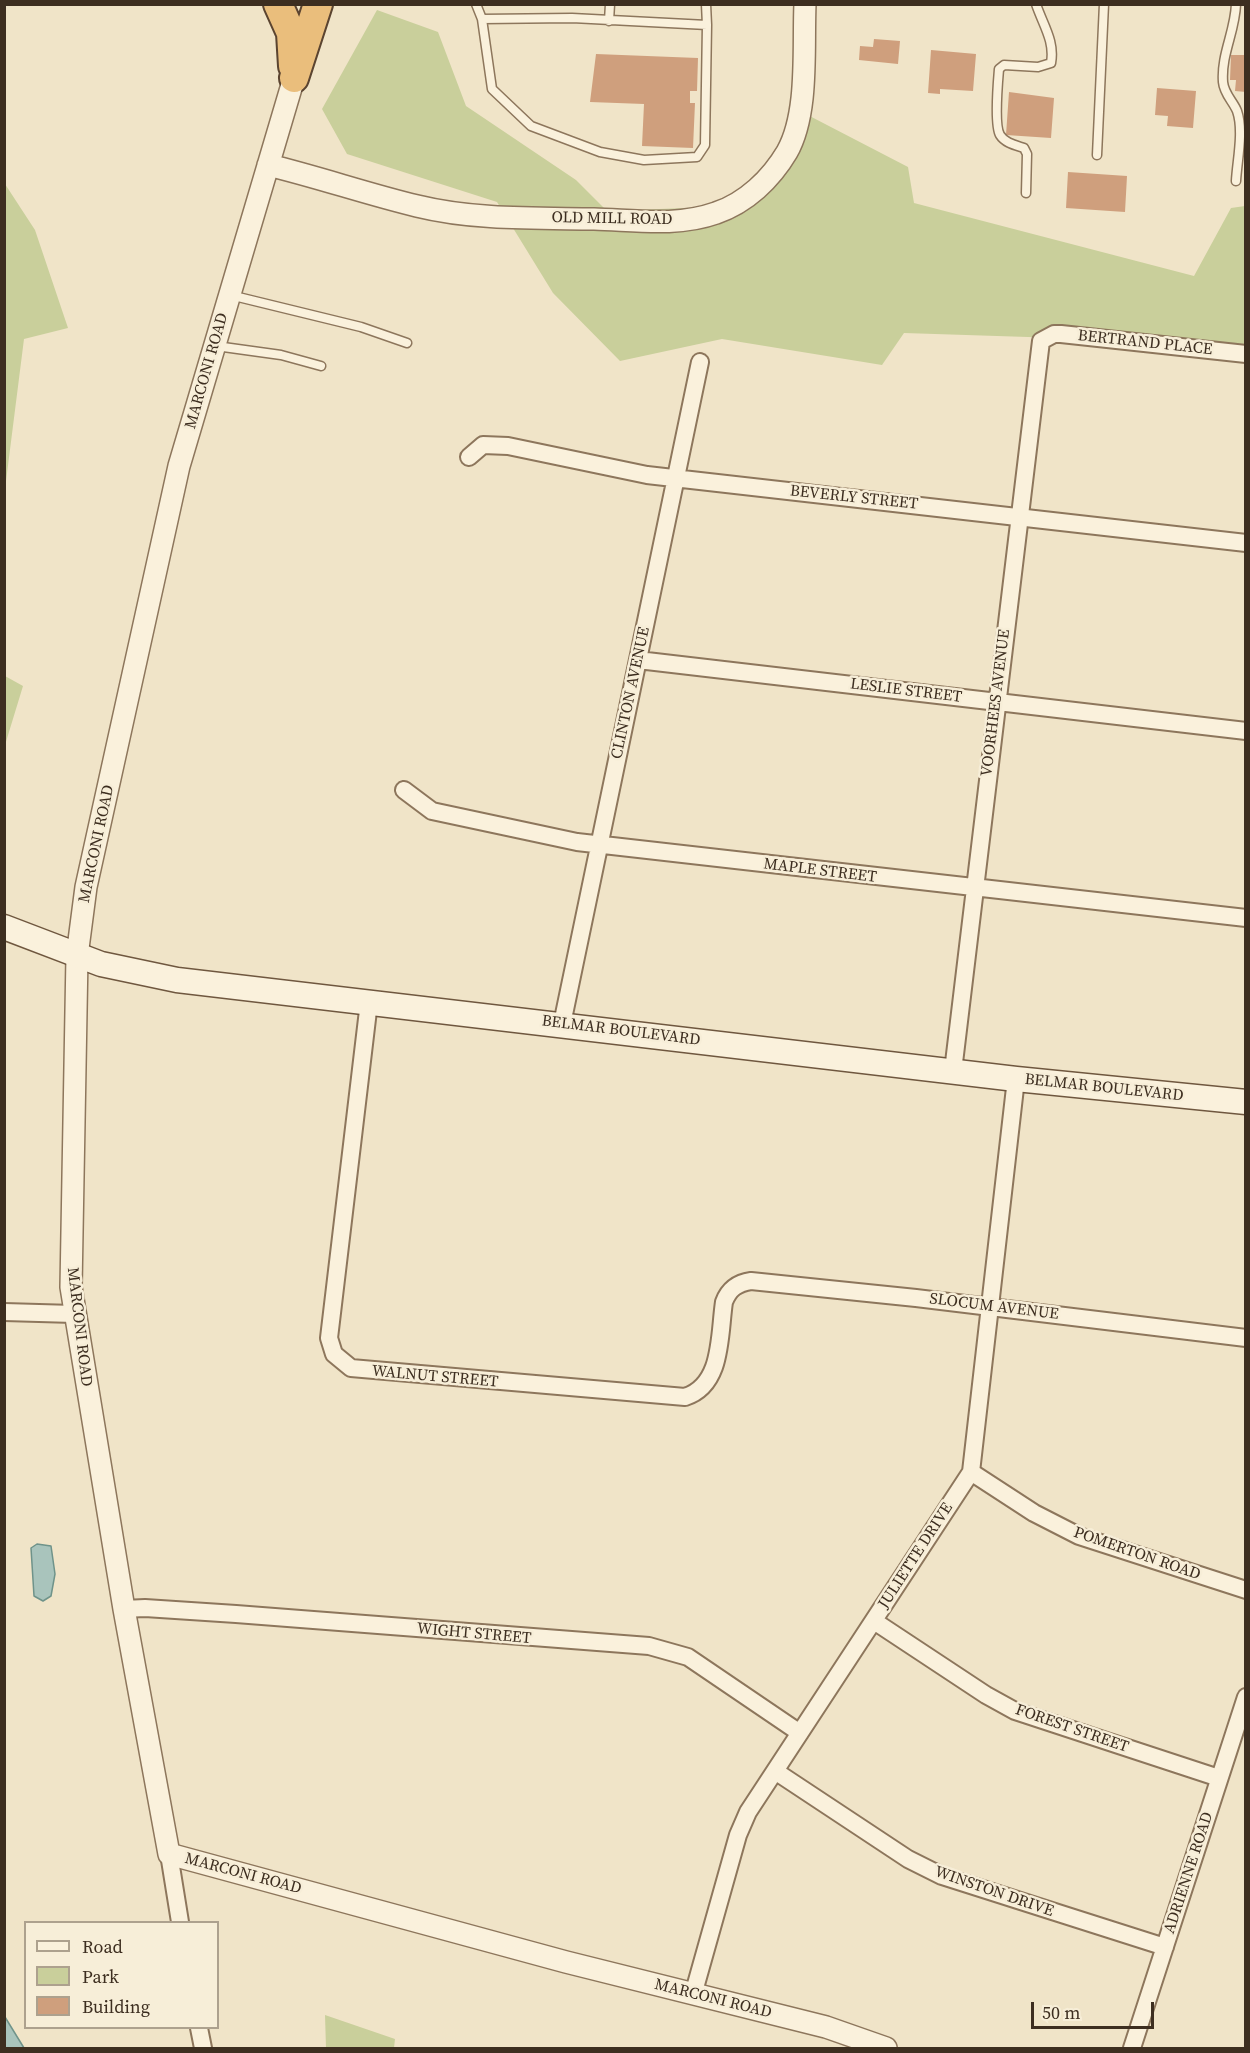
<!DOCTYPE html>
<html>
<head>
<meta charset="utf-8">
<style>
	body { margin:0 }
	#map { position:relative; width:1250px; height:2053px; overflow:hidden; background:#f0e4c8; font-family:"Source Serif 4",serif }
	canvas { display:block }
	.frame { position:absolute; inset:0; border:6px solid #3d2e20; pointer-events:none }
	.legend { position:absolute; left:24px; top:1921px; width:195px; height:108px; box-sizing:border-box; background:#f7eed8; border:2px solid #ada18e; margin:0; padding:8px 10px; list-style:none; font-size:18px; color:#3d2e20 }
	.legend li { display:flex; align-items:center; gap:12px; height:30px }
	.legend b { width:30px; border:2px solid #ada18e }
	.scale { position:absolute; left:1031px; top:2002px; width:123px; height:27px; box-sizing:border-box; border:3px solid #3d2e20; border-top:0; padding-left:8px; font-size:18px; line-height:21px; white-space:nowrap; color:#3d2e20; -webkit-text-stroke:4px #f7eed8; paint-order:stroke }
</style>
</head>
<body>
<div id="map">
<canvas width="1250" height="2053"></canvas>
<div class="frame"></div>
<ul class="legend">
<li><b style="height:8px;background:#faf1dc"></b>Road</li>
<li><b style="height:16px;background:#c9cf9b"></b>Park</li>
<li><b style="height:16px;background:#cf9f7d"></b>Building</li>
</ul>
<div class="scale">50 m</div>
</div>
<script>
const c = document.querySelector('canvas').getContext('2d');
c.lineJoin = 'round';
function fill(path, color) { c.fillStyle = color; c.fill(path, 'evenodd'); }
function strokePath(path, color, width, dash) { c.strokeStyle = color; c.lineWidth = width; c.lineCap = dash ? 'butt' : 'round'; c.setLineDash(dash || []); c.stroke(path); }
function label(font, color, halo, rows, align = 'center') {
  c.font = font + ' "Source Serif 4",serif'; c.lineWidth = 5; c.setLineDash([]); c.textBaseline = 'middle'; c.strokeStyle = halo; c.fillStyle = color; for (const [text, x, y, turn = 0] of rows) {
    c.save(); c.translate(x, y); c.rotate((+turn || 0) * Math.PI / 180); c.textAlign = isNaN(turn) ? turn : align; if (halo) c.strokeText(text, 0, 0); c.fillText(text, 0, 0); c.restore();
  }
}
const green = new Path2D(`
	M377 10 438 32 466 106 576 180 607 211 738 206 800 111 908 167 914 203 1194 276 1231 208 1245 206V344L904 333 882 365 722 339 620 361 553 293 497 202 347 154 322 109Z
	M5 184 35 230 68 328 24 339 5 489Z
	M5 676 23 686 5 745Z
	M325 2015 395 2039 394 2048H326Z`);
const water = new Path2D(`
	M37 1544 51 1546 55 1574 51 1596 43 1601 34 1596 31 1548Z
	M5 2017 24 2048H5Z`);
const building = new Path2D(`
	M874 39 900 41 898 64 859 60 860 46 873 47Z
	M931 50 976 54 973 91 940 89V94L928 93Z
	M596 54 698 58 697 91H690V103H695L693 148 642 146 644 104 590 102Z
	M1231 55H1246V92L1235 91 1236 80H1230Z
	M1157 88 1196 91 1193 128 1167 126 1168 116 1155 115Z
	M1009 92 1054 98 1051 138 1006 135Z
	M1068 172 1127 176 1125 212 1066 208Z`);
const service = new Path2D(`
	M476 4 482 19 492 89 531 126 600 152 644 160 697 157 705 145 707 25 572 18 482 19
	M706 4 707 25
	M1236 4C1235 32 1221 54 1223 82 1224 94 1233 101 1237 111 1244 131 1237 161 1236 181
	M609 21 610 4
	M1097 155 1104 4
	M1026 193 1027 154 1024 148C1015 145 1005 143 1000 135 994 125 998 81 999 69L1004 65 1038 67 1051 63C1055 41 1043 25 1036 4
	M230 295 361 327 407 343
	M216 346 281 355 321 366`);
const minor = new Path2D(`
	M469 457 483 445 508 446 647 475 1246 543
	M638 660 1246 731
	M404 790 432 811 577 842 1246 918
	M369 1002 329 1338 334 1354 351 1368 685 1397C723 1385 719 1335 724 1302 729 1289 737 1283 751 1281L916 1298 1246 1338
	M562 1024 700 362
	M953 1071 1041 341 1054 334H1061L1246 354
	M4 1312 74 1314
	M971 1472 1034 1513 1079 1536 1246 1590
	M124 1609 145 1608 236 1614 649 1646 688 1657 800 1733
	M874 1621 986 1695 1015 1711 1219 1778
	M775 1771 908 1859 942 1876 1165 1947
	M169 1854 180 1922
	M693 1995 738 1835 748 1812 971 1472 1016 1079
	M199 2028 203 2048
	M1132 2048 1246 1697`);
const tertiary = new Path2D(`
	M294 78 179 466 86 887 77 956 71 1287 124 1609 169 1854 566 1962 826 2027 886 2048
	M268 165C318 177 367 194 417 206 474 220 535 218 594 219 634 220 677 227 716 213 746 203 771 179 787 152 809 113 803 49 805 4`);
const secondary = new Path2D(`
	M4 927 101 964 177 980 1016 1079 1246 1102`);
const trunk = new Path2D(`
	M278 4 291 33 293 66
	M294 78 318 4`);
const streetNames = [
	["OLD MILL ROAD",612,219,1],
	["BERTRAND PLACE",1145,343,6],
	["MARCONI ROAD",207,371,-74],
	["BEVERLY STREET",854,498,6],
	["LESLIE STREET",906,691,7],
	["CLINTON AVENUE",631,693,-78],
	["VOORHEES AVENUE",996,703,-83],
	["MARCONI ROAD",97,844,-78],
	["MAPLE STREET",820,871,7],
	["BELMAR BOULEVARD",621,1031,7],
	["BELMAR BOULEVARD",1104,1088,6],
	["SLOCUM AVENUE",994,1307,7],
	["MARCONI ROAD",79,1327,83],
	["WALNUT STREET",435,1377,5],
	["POMERTON ROAD",1137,1554,19],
	["JULIETTE DRIVE",916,1556,-57],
	["WIGHT STREET",474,1634,5],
	["FOREST STREET",1072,1729,19],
	["ADRIENNE ROAD",1189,1873,-72],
	["MARCONI ROAD",243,1874,15],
	["WINSTON DRIVE",994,1892,19],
	["MARCONI ROAD",713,1999,14]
];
fill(green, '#c9cf9b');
fill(water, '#a9c4bc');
strokePath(water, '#6f938a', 1.5);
fill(building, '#cf9f7d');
strokePath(service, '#8d765c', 11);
strokePath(minor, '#8d765c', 20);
strokePath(tertiary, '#8d765c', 24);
strokePath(secondary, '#6f573f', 27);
strokePath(trunk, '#5b4430', 32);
strokePath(service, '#faf1dc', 8);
strokePath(minor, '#faf1dc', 16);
strokePath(tertiary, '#faf1dc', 21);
strokePath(secondary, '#faf1dc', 24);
strokePath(trunk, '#eabe7c', 28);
label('16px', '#3d2e20', '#f7eed8', streetNames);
</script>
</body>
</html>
